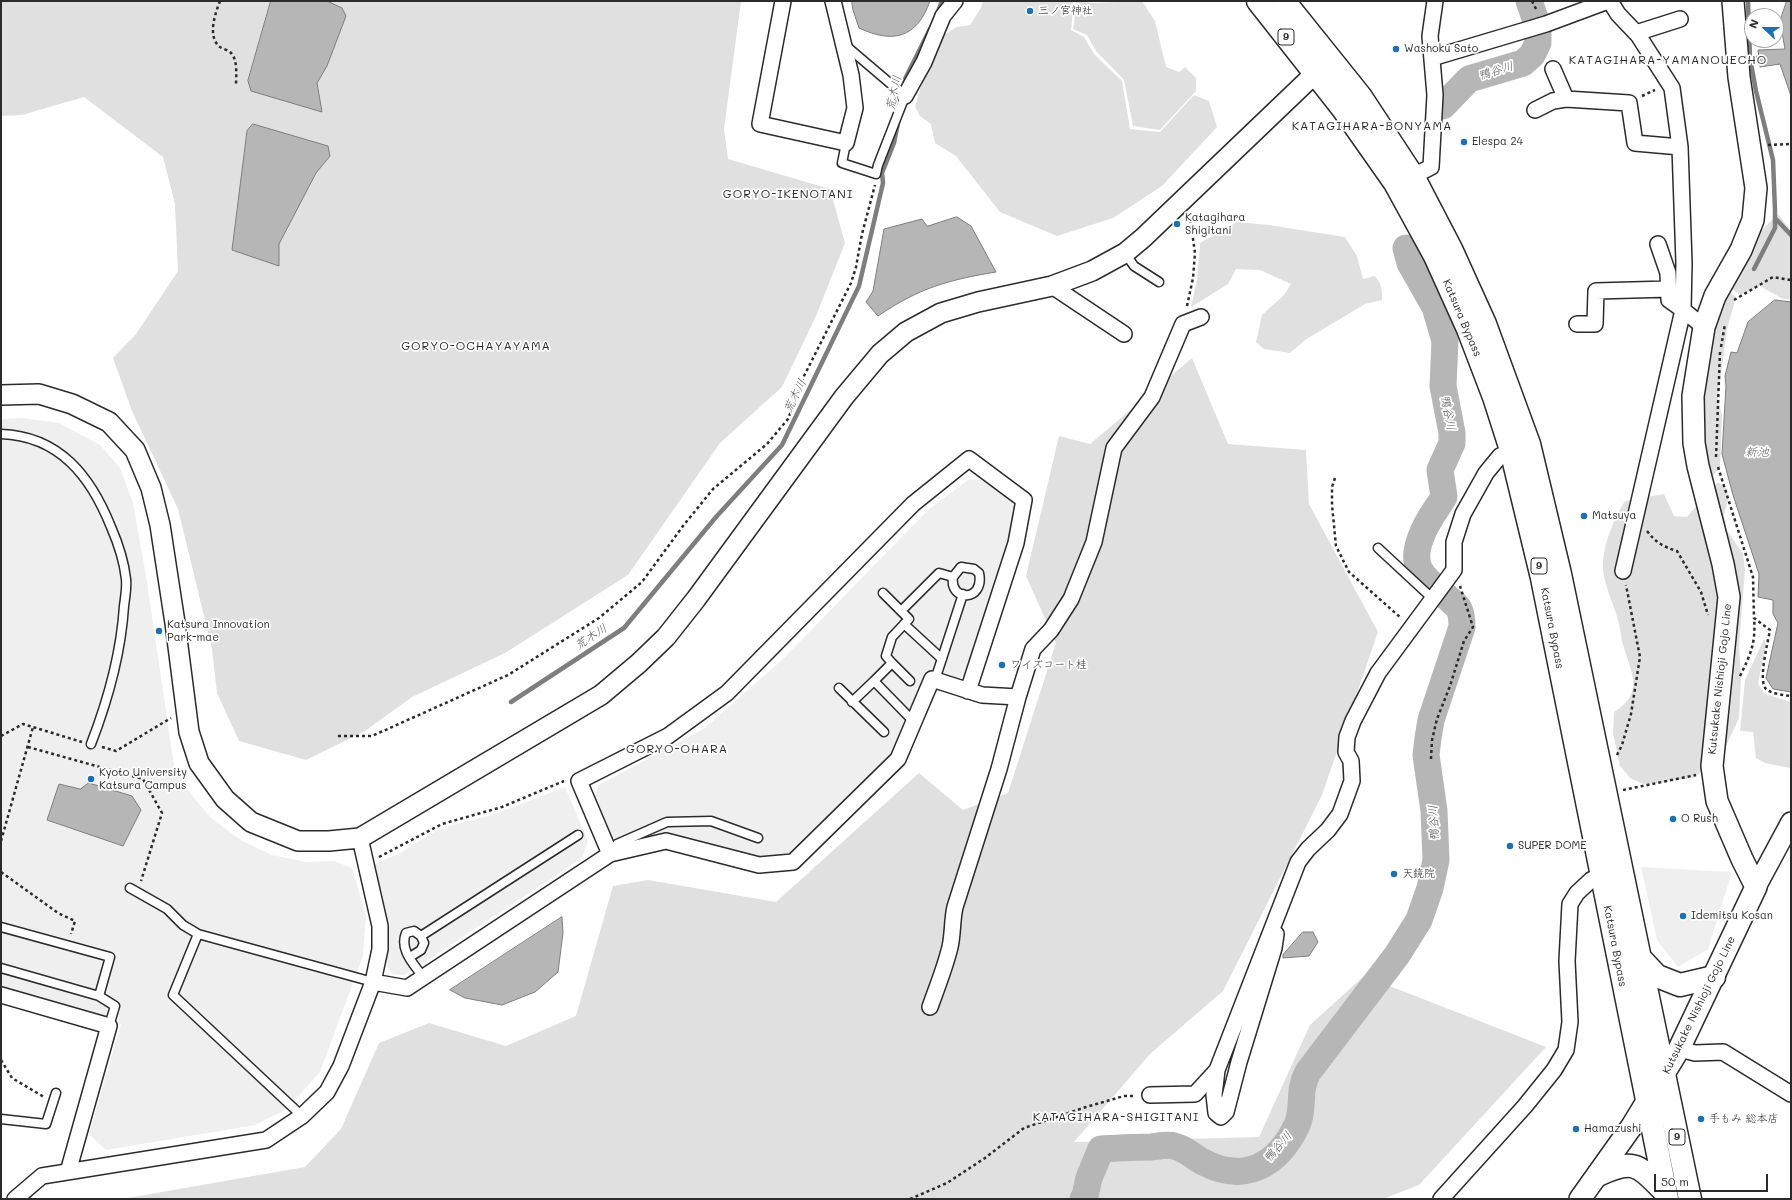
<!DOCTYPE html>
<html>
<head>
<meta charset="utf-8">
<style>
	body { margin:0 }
	#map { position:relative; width:1792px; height:1200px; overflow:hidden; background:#fff; font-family:Mali,sans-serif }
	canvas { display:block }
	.frame { position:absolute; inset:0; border:2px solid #2b2b2b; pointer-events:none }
	.north { position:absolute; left:1744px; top:8px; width:40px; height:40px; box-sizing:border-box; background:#fff; border:1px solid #aaa; border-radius:50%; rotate:292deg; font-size:11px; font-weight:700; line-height:16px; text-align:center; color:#2b2b2b }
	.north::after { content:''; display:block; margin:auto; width:14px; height:18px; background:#1f6fb2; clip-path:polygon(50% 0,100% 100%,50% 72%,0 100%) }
	.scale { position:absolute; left:1654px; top:1174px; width:114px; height:18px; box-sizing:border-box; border:2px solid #2b2b2b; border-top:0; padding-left:5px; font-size:12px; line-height:14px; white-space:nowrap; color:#2b2b2b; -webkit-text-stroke:3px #fff; paint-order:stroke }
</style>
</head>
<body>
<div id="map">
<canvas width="1792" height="1200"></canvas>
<div class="frame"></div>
<div class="north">N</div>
<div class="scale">50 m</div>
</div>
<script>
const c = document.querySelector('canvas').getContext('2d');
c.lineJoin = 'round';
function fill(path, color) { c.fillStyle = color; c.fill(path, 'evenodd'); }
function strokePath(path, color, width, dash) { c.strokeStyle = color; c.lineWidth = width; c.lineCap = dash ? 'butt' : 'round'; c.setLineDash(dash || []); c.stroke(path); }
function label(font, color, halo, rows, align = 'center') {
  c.font = font + ' Mali,"Klee One",sans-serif'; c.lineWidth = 3.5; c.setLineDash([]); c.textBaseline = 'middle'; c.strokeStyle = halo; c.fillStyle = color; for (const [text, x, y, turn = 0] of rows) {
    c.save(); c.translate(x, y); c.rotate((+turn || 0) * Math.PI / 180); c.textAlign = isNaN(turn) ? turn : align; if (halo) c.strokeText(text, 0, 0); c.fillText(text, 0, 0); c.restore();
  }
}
const built = new Path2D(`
	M23 418 59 423 100 445 120 468 133 503 147 582 174 766 189 792 211 818 242 841 272 855 306 862 334 861 352 868 366 916 363 956 320 1072 287 1109 255 1125 106 1150 89 1134 121 1024 1 988V419Z
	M981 479 1011 500 1016 511 1009 547 965 675 956 681 929 673 888 761 789 857 764 861 669 836 622 846 610 840 593 799 599 785 705 728 783 659 928 510 968 480Z
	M565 787 588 841 582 858 405 975 392 974 383 960 387 938V920L373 868 375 864 398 854 441 828 495 814Z
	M1641 867 1732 872 1708 949 1678 967 1657 940Z`);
const green = new Path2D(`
	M1 1H741L724 129 728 159 830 189 845 243 816 316 782 387 720 443 628 575 505 653 412 697 365 731 306 760 239 741 217 693 212 649 178 509 132 411 113 358 136 334 178 271 175 204 163 157 84 97 22 115 1 116Z
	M983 1H1074C1071 11 1073 20 1071 30L1084 37 1094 54 1122 81 1130 129 1160 132 1194 95 1209 101 1217 127 1162 186 1113 218 1057 236 1000 212 956 156 935 143 931 124 920 116 915 107 920 89 944 35 957 27 970 25 981 8Z
	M1077 1 1094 3 1142 1 1155 21 1166 67 1179 72 1185 67 1196 78V91L1160 130 1133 126 1124 80 1096 51 1087 35 1073 29C1076 19 1073 10 1077 1Z
	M1778 214 1791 231V299H1783L1760 286 1740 295 1728 286 1756 236Z
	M1237 222 1269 225 1345 237 1357 256 1363 279 1374 276C1382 282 1382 290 1382 300L1365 304 1305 340 1290 353 1264 349 1256 342 1262 315 1284 295 1291 284 1260 270 1236 269 1228 284 1191 307 1197 280 1200 243Z
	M1726 290 1736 297 1727 329 1718 398 1722 417 1720 468 1709 480 1700 440V389L1711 320Z
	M1192 358 1228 444 1306 450 1309 504 1378 632 1322 795 1223 991 1150 1054 1074 1142 1259 1137 1310 1025 1364 976 1546 1047 1419 1185 1383 1199H122L305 1167 341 1129 379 1043 429 1023 506 1046 576 1016 613 886 648 880 776 902 919 773 963 810 1008 793 1056 643 1026 576 1059 436 1090 444Z
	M1718 482 1727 489 1728 500 1724 515 1727 530 1743 554 1745 570 1739 645 1741 679 1739 718 1720 759 1703 769 1696 777 1660 783 1643 784 1630 778 1620 766 1613 733 1614 712C1644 693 1632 675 1624 648 1621 640 1621 632 1619 624 1615 605 1601 581 1603 561 1605 540 1614 519 1625 501L1664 494 1674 516 1687 517Z
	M1764 639 1766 644 1758 684 1765 694 1791 702 1790 768 1765 763 1756 758 1753 732 1740 731 1745 680Z`);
const water = new Path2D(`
	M271 1H327L342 8 346 16 327 66 317 83 322 112 251 91 248 81Z
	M852 1H930C917 38 893 44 859 28L853 10Z
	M1787 1H1791V96L1780 64 1760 67 1758 50 1785 49 1780 21Z
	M253 124 328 146 330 156 316 173 279 244V266L232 250 247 131Z
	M957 217 971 226 996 272C948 280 919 288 878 316L866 302 873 291 884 229 922 219 927 226Z
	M1775 300 1791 302V692L1773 689 1766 678 1778 623 1773 614V600L1758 597 1759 574 1733 495 1722 454 1726 386 1725 376 1731 352 1737 353 1748 322Z
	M89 783 132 796 141 810 123 846 47 820 59 784 80 789Z
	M562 917 563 933 558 972 535 992 502 1005 465 998 450 990Z
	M1303 932H1313L1318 942 1309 956 1283 958V955Z`);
const stream = new Path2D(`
	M1748 1 1750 58
	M937 14 942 1
	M904 86 905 79 930 29
	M1775 218 1791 235
	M1754 269 1775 228V210L1773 160 1756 91 1750 58H1759
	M511 702 624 628 716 517 782 445 859 286 883 183 882 173 894 143 898 123`);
const river = new Path2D(`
	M1529 1 1536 21
	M1443 106 1469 79 1523 63 1532 55 1538 43V31
	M1083 1199 1085 1196 1089 1178 1101 1149C1118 1148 1135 1147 1152 1147 1159 1146 1168 1144 1174 1146 1185 1148 1193 1157 1203 1162 1245 1184 1278 1165 1297 1125 1305 1107 1297 1092 1308 1072L1397 955 1419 920 1430 888 1436 860 1434 811 1426 755 1428 738 1431 720 1462 627C1462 621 1462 615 1459 609 1457 605 1452 602 1448 598 1426 579 1408 570 1421 537 1426 522 1436 510 1444 497L1440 470 1452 443V433L1443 386 1445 341 1435 307 1410 263 1406 248`);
const path = new Path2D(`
	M220 1C215 14 207 37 220 47 223 49 228 50 231 53 238 60 236 76 236 86
	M1532 1 1537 11
	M1642 96 1655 90
	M1768 145 1791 144
	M1734 300 1773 277 1791 280
	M1187 306 1193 278 1195 253 1190 217
	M1721 347 1725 324
	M1716 457 1720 352
	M1718 467 1753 577 1754 618 1770 630C1768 642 1757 683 1767 690 1774 694 1783 695 1791 696
	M1335 478 1332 487V505L1336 546 1349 572 1401 618
	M1647 531C1656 543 1664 547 1677 551L1701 592 1708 615
	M1740 676C1751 654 1756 642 1754 618
	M1 736 23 724 82 742
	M338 736H372L508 675 599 618 642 582 683 526 713 489 767 444 788 419 804 376 851 283 856 267 862 234 875 185
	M28 747 143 779 162 813 141 881
	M102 747 116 751 171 718
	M1617 755 1622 745 1631 714 1640 657 1626 585
	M1431 759 1432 740 1437 719 1450 686 1464 641 1473 627 1460 586
	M1623 790 1696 775
	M1 841 33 727
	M379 857 442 824 502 807 564 781
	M1 872 58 913 75 921 71 934
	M1 1060 12 1078 44 1097
	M910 1199 947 1183 985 1158 1024 1128 1086 1107 1124 1096H1135`);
const service = new Path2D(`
	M845 45 905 96 878 165 876 174 842 163 846 143
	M1125 253 1134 266 1159 282
	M1 434C60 436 91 477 111 527 118 543 124 561 126 579 127 588 125 598 124 606 121 654 108 700 91 744
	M1378 548 1433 599
	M883 593 909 619 892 637 886 656 892 663 874 681 914 722
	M901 611 939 573 953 577C949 602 985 602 979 573L974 569 961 567 953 577
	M904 624 942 659
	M892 663 910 681
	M935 680 963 594
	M839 688 884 732
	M852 702 874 681
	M611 853 617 844 667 822 711 821 758 838
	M130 888 167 909 183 925 198 934 373 982
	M1 927 110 957 99 996 1 968
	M198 934 173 995 302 1116
	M410 957 421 950 424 943 421 936
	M423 977C414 964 399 950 406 933L414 931 421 936 578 835
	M99 996 115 1006 109 1026
	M1 1119 46 1124 56 1093`);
const minor = new Path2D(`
	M783 1 760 124 846 143 855 108 851 75 833 1
	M1610 1 1618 14 1638 35 1672 88 1680 147 1684 263 1683 310 1704 327
	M1636 33 1680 19
	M1432 58 1546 24 1608 1
	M1553 69 1566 99
	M905 96 924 62 943 16 955 1
	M1535 110 1553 101 1566 99 1629 103 1635 143 1680 147
	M1413 176 1431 167 1435 95 1430 36 1435 1
	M1052 286 1124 334
	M1577 324H1595L1596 291 1669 289
	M1623 571 1683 310 1669 300 1668 273 1658 244
	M610 854 579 781 668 736 727 693 913 504 969 459 1024 500 1016 543 968 691
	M373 982 407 988 610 854 666 841 759 865 793 862 898 759 932 679 982 695 1018 697
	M1 995 109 1026 68 1172
	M930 1007C937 987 945 968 950 947 953 934 952 920 955 907L999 769 1018 697 1033 649 1051 630 1071 599 1094 542 1114 448 1152 397 1183 324 1201 317
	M1679 1049 1695 1053 1723 1052 1791 1094
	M1217 1070 1214 1095 1216 1113 1221 1117 1226 1112 1239 1062 1274 948 1276 934
	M1150 1095 1195 1094 1217 1070 1298 862 1308 849 1328 830 1340 814 1352 781 1351 761 1346 752 1347 737 1353 721 1378 673 1454 570V542L1463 514 1486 473 1500 456 1519 448
	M15 1199 42 1176 266 1140 302 1116 327 1092 341 1066 373 982 380 949V926L360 838
	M1441 1199 1525 1106 1554 1070 1566 1050 1570 1022 1567 961 1570 904 1577 893 1591 880 1602 874`);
const tertiary = new Path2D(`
	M1 395 39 394 72 404 109 422 135 450 151 488 160 525 175 623 189 732 199 763 225 799 251 822 298 841H329L360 838 601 695 639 663 666 637 696 599 844 397 880 354 906 332 941 313 978 302 1052 286 1092 271 1125 253 1143 238 1326 63
	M1756 887 1791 822`);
const secondary = new Path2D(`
	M1580 1199 1632 1126 1679 1049 1756 887 1742 859 1717 801 1712 766 1729 597 1723 564 1698 466 1694 443 1693 396 1704 327 1715 296 1741 250 1753 220 1756 188 1739 77 1733 1`);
const trunk = new Path2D(`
	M1258 1 1343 109 1395 183 1435 256 1468 329 1494 397 1511 450 1542 578 1667 1199
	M1284 1 1361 97 1413 176 1451 249 1485 324 1529 444 1560 574 1690 1199
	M1642 960 1657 976 1680 985 1714 977
	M1598 1175C1635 1158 1638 1165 1665 1192`);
const markers = [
	[1030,11,4,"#1f6fb2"],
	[1396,49,4,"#1f6fb2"],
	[1464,142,4,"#1f6fb2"],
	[1177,224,4,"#1f6fb2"],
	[1584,516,4,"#1f6fb2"],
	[159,631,4,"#1f6fb2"],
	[1002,665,4,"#1f6fb2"],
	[91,779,4,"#1f6fb2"],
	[1673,819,4,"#1f6fb2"],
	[1510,846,4,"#1f6fb2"],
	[1394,874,4,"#1f6fb2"],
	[1683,916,4,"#1f6fb2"],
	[1701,1119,4,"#1f6fb2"],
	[1576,1129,4,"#1f6fb2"]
];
const shields = [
	[1286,37,16],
	[1539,566,16],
	[1677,1137,16]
];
const shieldNames = [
	["9",1286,37],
	["9",1539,566],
	["9",1677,1137]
];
const poiNames = [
	["三ノ宮神社",1038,11],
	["Washoku Sato",1404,49],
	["Elespa 24",1472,142],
	["Katagihara",1185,218],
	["Shigitani",1185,231],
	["Matsuya",1592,516],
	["Katsura Innovation",167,625],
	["Park-mae",167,638],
	["ワイズコート桂",1010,665],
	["Kyoto University",99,773],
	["Katsura Campus",99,786],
	["O Rush",1681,819],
	["SUPER DOME",1518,846],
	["天鏡院",1402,874],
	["Idemitsu Kosan",1691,916],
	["手もみ 総本店",1709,1119],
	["Hamazushi",1584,1129]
];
const streetNames = [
	["Katsura Bypass",1462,318,67],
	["Katsura Bypass",1552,628,79],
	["Kutsukake Nishioji Gojo Line",1720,679,-84],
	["Katsura Bypass",1615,946,79],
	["Kutsukake Nishioji Gojo Line",1699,1005,-64]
];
const neighbourhoodNames = [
	["KATAGIHARA-YAMANOUECHO",1668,60],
	["KATAGIHARA-BONYAMA",1372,126],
	["GORYO-IKENOTANI",788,194],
	["GORYO-OCHAYAYAMA",476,346],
	["GORYO-OHARA",677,749],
	["KATAGIHARA-SHIGITANI",1116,1117]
];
const waterNames = [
	["鴨谷川",1496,71,-17],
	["荒木川",894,93,-78],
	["荒木川",795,396,-64],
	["鴨谷川",1448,413,79],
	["新池",1757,452],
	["荒木川",591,637,-33],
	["鴨谷川",1434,823,-93],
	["鴨谷川",1278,1147,-49]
];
fill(built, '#efefef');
fill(green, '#e0e0e0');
fill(water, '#b6b6b6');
strokePath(water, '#7e7e7e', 1);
strokePath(stream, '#7e7e7e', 4.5);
strokePath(river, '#b6b6b6', 27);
strokePath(service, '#2b2b2b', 11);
strokePath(minor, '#2b2b2b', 18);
strokePath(tertiary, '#2b2b2b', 22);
strokePath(secondary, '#2b2b2b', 24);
strokePath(trunk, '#2b2b2b', 25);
strokePath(path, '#2b2b2b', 2.5, [3, 3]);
strokePath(service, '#fff', 8);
strokePath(minor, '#fff', 15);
strokePath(tertiary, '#fff', 19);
strokePath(secondary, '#fff', 21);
strokePath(trunk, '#fff', 22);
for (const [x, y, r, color] of markers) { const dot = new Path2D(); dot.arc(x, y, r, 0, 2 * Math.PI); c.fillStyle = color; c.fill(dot); strokePath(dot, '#fff', 1.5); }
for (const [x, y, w] of shields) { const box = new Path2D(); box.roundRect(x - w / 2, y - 8, w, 16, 3); c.fillStyle = '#fff'; c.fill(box); strokePath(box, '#2b2b2b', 1); }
label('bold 10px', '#2b2b2b', null, shieldNames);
label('11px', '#2b2b2b', '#fff', poiNames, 'left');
label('11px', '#2b2b2b', '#fff', streetNames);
c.letterSpacing = '1px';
label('12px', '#2b2b2b', '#fff', neighbourhoodNames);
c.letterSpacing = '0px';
label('italic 12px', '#5c5c5c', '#fff', waterNames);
</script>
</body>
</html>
